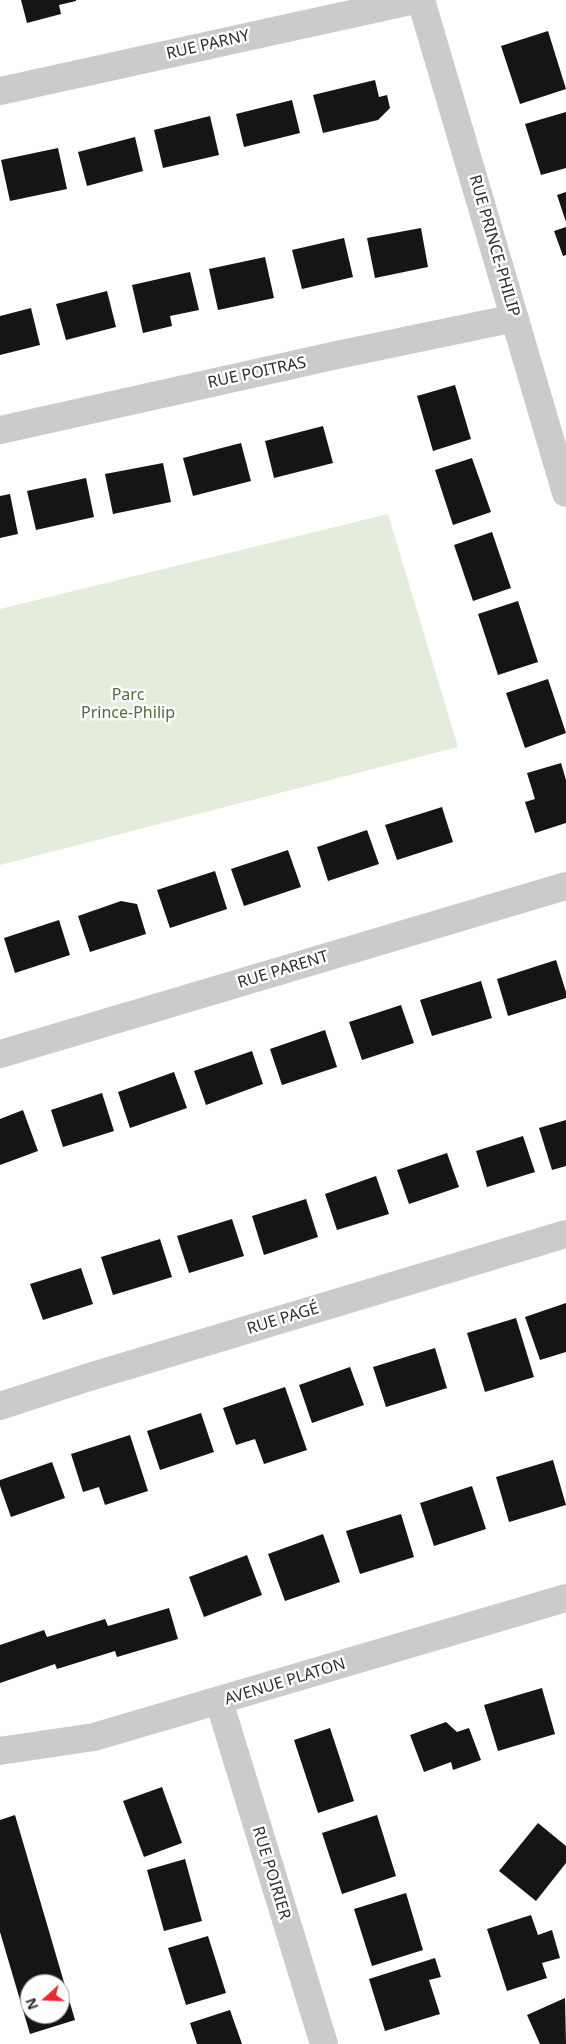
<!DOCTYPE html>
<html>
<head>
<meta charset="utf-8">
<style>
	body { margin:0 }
	#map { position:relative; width:566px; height:2044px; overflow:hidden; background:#fff; font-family:"Noto Sans",sans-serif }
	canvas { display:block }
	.north { position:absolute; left:20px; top:1974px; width:50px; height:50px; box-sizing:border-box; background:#fff; border:1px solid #ababab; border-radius:50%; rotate:250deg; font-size:14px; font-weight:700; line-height:20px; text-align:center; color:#2e2e2e }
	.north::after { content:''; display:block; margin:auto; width:18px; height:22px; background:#ee282f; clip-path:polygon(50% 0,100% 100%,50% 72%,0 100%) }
</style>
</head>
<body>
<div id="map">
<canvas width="566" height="2044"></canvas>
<div class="north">N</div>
</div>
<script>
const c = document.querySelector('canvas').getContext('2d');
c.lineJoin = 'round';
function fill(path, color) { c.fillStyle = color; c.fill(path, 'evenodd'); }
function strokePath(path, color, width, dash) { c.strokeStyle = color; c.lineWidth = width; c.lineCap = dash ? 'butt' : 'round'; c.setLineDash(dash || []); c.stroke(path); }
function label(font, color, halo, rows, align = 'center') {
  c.font = font + ' "Noto Sans",sans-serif'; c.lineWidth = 5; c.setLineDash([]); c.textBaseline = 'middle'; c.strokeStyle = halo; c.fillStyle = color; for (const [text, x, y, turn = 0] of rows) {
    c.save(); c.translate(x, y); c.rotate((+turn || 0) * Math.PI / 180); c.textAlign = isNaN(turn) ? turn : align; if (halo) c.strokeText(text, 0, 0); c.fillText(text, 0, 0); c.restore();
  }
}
const green = new Path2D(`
	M388 514 458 747 0 865V609Z`);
const building = new Path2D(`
	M21 0H76V1L59 5 61 14 27 23Z
	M548 31 566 89 520 104 501 46Z
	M375 80 379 97 387 95 390 108 378 120 323 133 313 95Z
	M292 100 300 133 244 147 236 114Z
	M566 112V168L541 175 525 124Z
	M210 116 219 155 163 168 154 130Z
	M135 137 143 171 87 186 78 152Z
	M58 148 67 189 10 201 1 160Z
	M566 192V222L557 195Z
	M566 227V255L563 256 554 231Z
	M421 228 428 267 375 278 367 238Z
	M344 238 353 277 302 289 292 250Z
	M265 257 274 298 218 310 209 269Z
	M190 272 199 310 170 316 172 326 143 333 132 285Z
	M107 291 116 327 66 340 56 304Z
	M31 308 40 345 0 355V316Z
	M455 385 471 439 433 451 417 396Z
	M323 426 333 463 274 478 265 441Z
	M241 443 251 481 193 496 183 458Z
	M472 458 491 512 453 525 435 470Z
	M163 463 171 502 113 514 105 474Z
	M86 478 94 517 36 530 27 491Z
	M10 494 18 534 0 538V496Z
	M492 532 511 588 473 601 454 545Z
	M518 601 538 662 498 675 478 614Z
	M548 679 566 733 525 748 506 693Z
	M561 763 566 780V823L535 833 525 802 535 799 527 773Z
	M442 807 453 842 397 860 385 825Z
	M367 830 379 864 328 881 317 847Z
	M288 850 301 887 244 906 231 869Z
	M215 871 227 909 170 928 157 890Z
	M121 901 137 904 146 934 90 952 78 916Z
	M59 920 70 955 15 973 4 938Z
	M556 960 566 992V998L508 1016 497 979Z
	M481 981 492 1018 432 1036 420 1000Z
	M401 1005 414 1043 362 1060 349 1022Z
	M325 1030 337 1067 282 1085 270 1049Z
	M252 1051 263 1084 206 1105 194 1071Z
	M174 1072 187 1108 130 1128 118 1092Z
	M102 1093 114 1131 63 1147 51 1110Z
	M23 1110 38 1151 0 1165V1119Z
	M566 1120V1166L552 1170 539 1128Z
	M523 1136 535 1172 487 1187 476 1151Z
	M447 1153 459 1187 409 1204 397 1170Z
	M376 1176 389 1214 337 1230 325 1194Z
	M306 1199 318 1237 264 1255 252 1216Z
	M232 1219 244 1256 189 1273 177 1236Z
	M160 1239 172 1277 113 1295 101 1257Z
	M81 1268 93 1304 43 1320 30 1284Z
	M566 1303V1352L540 1360 525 1317Z
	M516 1318 534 1377 485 1392 467 1333Z
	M435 1348 447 1388 386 1407 373 1367Z
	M350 1367 364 1405 312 1423 299 1385Z
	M285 1387 307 1450 264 1464 255 1439 236 1445 223 1408Z
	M201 1413 214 1452 160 1470 147 1431Z
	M130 1435 148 1491 105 1505 99 1487 83 1492 71 1454Z
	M553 1460 566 1505 509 1522 496 1477Z
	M52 1462 65 1498 11 1517 0 1486V1480Z
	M472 1486 486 1529 434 1546 420 1503Z
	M401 1514 414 1557 360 1574 346 1531Z
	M323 1534 340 1582 285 1601 268 1554Z
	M247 1555 262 1595 204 1617 189 1577Z
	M169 1608 178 1639 117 1657 115 1651 57 1669 55 1664 0 1683V1645L44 1630 47 1637 105 1619 108 1626Z
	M542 1688 555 1734 498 1751 484 1705Z
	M446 1722 457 1732 469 1728 481 1760 453 1770 451 1762 424 1772 410 1735Z
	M330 1728 354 1801 318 1813 294 1740Z
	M162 1787 182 1843 144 1857 123 1801Z
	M15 1815 75 2020 30 2034 0 1932V1820ZM30 1984H60V2014H30Z
	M377 1815 396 1876 342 1894 322 1833Z
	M538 1823 566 1846V1863L536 1901 499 1871Z
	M185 1859 202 1921 164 1931 147 1870Z
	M406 1893 423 1950 372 1966 354 1909Z
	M531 1915 538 1935 552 1930 560 1958 542 1963 547 1978 507 1991 487 1929Z
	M208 1936 226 1993 186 2005 168 1948Z
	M435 1958 441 1977 429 1980 440 2014 385 2031 369 1979Z
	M565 1998 566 2044H540L527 2015Z
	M230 2010 242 2044H197L190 2023Z`);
const street = new Path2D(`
	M421 0 566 493
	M0 91 415 0
	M0 430 337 355 515 318
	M0 1054 566 886
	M0 1406 86 1378 566 1234
	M219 1701 324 2044
	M0 1751 94 1737 566 1598`);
const streetNames = [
	["RUE PARNY",208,45,-13],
	["RUE PRINCE-PHILIP",494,246,74],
	["RUE POITRAS",257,373,-12],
	["RUE PARENT",283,970,-17],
	["RUE PAGÉ",283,1319,-17],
	["AVENUE PLATON",285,1682,-17],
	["RUE POIRIER",271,1873,73]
];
const parkNames = [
	["Parc",128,695],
	["Prince-Philip",128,713]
];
fill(green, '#e4eddb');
fill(building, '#151515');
strokePath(street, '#cbcbcb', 28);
label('16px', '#2e2e2e', '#fff', streetNames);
label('16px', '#4f6c39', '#fff', parkNames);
</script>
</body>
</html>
